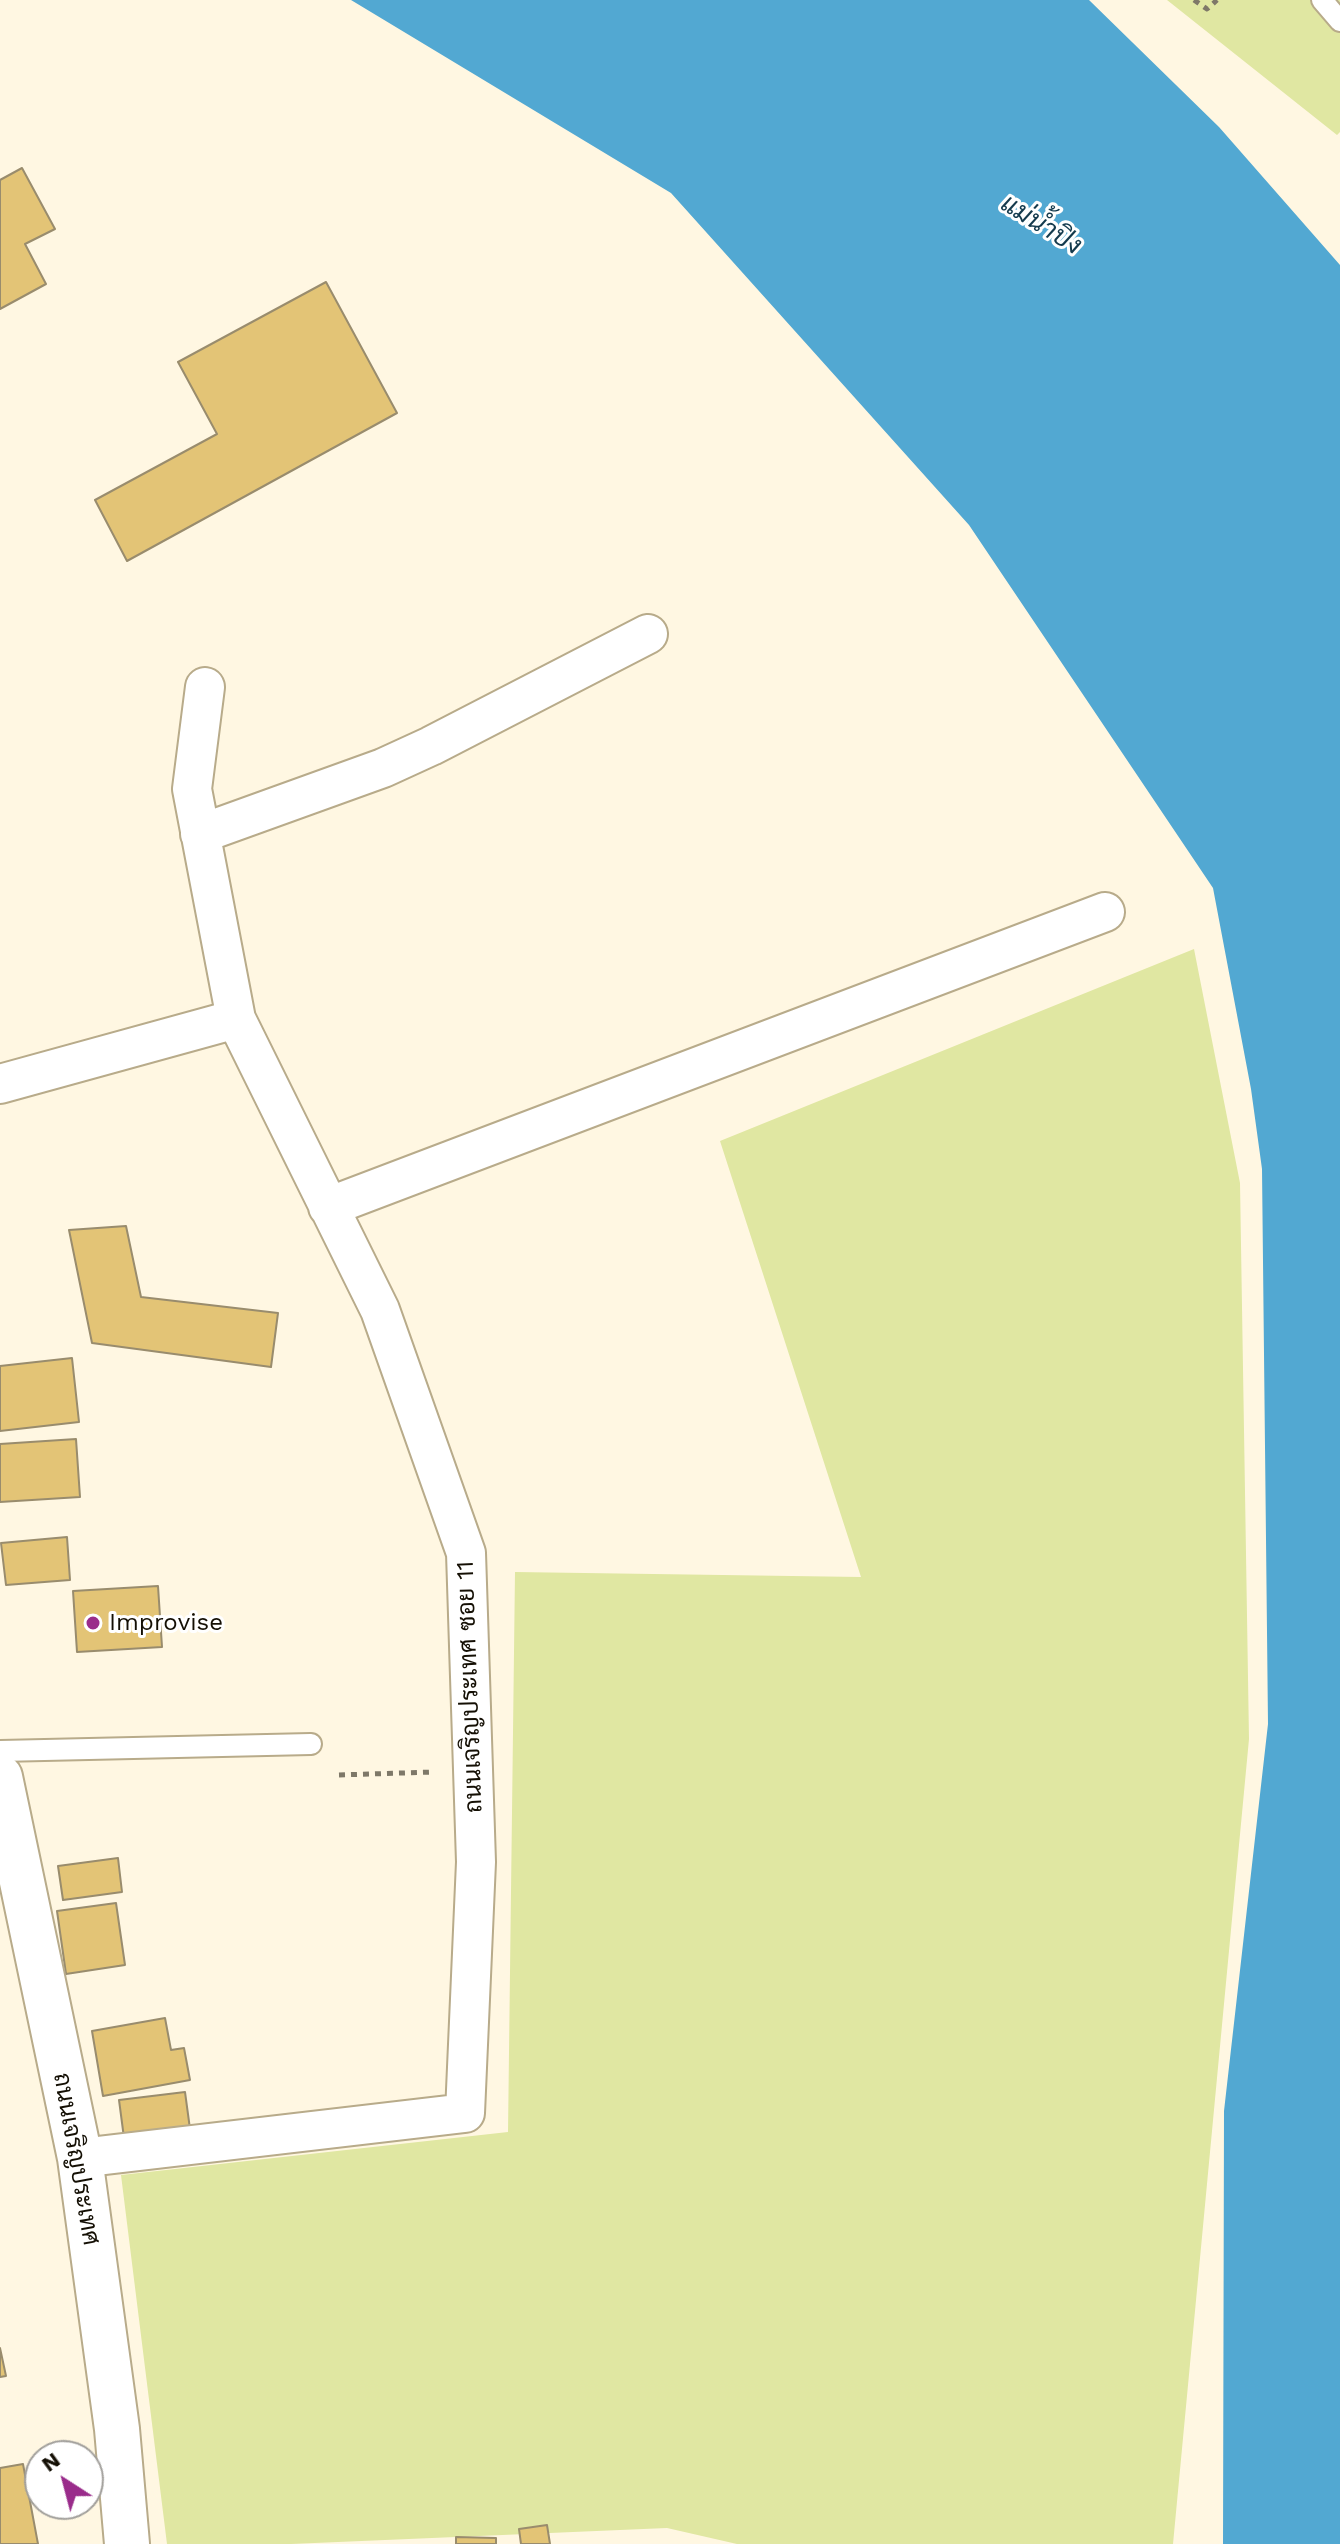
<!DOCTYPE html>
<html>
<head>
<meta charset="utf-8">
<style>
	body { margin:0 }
	#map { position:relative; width:1340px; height:2544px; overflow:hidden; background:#fff7e2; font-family:"Work Sans",sans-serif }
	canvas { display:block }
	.north { position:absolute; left:24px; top:2440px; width:80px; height:80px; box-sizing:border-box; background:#fff; border:2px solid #a19f9b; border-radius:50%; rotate:324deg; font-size:22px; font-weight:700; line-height:32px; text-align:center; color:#140f04 }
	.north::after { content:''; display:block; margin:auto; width:28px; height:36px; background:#9a2c8b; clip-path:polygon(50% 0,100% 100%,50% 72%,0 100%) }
</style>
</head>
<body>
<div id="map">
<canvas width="1340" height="2544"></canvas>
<div class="north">N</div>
</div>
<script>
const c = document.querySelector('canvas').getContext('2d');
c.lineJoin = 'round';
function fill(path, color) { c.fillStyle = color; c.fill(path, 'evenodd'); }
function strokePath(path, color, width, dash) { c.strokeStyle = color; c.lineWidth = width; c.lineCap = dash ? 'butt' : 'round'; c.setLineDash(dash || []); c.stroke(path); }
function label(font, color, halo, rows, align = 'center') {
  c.font = font + ' "Work Sans",Sarabun,sans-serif'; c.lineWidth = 6; c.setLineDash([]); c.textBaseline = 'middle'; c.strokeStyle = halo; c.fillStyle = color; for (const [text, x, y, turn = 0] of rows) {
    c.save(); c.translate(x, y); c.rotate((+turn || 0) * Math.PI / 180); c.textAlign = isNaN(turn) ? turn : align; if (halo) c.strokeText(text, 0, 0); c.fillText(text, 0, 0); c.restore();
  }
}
const green = new Path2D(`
	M1167 0H1340V132L1337 135Z
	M1194 949 1240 1183 1249 1739 1173 2544H737L667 2528 291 2544H167L121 2175 508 2132 515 1572 861 1577 720 1141Z`);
const water = new Path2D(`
	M351 0H1089L1219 127 1340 265V2544H1223L1224 2111 1268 1724 1262 1169 1251 1089 1213 888 969 525 671 193Z`);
const building = new Path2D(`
	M22 168 55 229 25 244 46 284 0 309V180Z
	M326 282 397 413 127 561 95 500 217 434 178 362Z
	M126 1226 141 1297 278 1313 271 1367 92 1343 69 1230Z
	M72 1358 79 1422 0 1431V1366Z
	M76 1439 80 1497 0 1502V1444Z
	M67 1537 70 1580 6 1585 1 1543Z
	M158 1586 162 1647 77 1652 73 1591Z
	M118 1858 122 1892 63 1900 58 1866Z
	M116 1903 125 1965 66 1974 57 1911Z
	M165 2018 171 2050 184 2048 190 2080 103 2096 92 2031Z
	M185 2092 190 2129 124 2138 119 2100Z
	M0 2348 6 2376 0 2377Z
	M23 2464 38 2544H0V2468Z
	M547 2525 550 2544H521L519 2529Z
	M456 2537 496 2538V2544H456Z`);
const path = new Path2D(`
	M1194 0 1207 9 1217 0
	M339 1775 434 1772`);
const lane = new Path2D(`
	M1322 0 1340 21
	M0 1751 311 1744`);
const street = new Path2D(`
	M200 834 383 768 431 746 648 634
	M0 1084 236 1019
	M328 1207 1105 912
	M80 2158 465 2113 476 1862 466 1553 380 1310 236 1019 192 789 205 687`);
const secondary = new Path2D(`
	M0 1777 80 2158 117 2429 127 2544`);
const markers = [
	[93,1623,8,"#9a2c8b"]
];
const poiNames = [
	["Improvise",109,1623]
];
const streetNames = [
	["ถนนเจริญประเทศ ซอย 11",470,1687,-92],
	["ถนนเจริญประเทศ",76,2159,80]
];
const waterNames = [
	["แม่น้ำปิง",1041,225,32]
];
fill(green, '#e0e7a2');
fill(water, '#52a8d2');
fill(building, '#e3c476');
strokePath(building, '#998c6d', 2);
strokePath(lane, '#b8ab8a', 24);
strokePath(street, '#b8ab8a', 42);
strokePath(secondary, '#b8ab8a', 48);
strokePath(path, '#7e7868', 5, [6, 6]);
strokePath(lane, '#fff', 20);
strokePath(street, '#fff', 38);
strokePath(secondary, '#fff', 44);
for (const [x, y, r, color] of markers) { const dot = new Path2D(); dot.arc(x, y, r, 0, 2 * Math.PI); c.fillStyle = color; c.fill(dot); strokePath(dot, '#fff', 3); }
label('24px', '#140f04', '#fff', poiNames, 'left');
label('24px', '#140f04', '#fff', streetNames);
label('italic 26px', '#143a4d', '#fff', waterNames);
</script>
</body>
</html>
